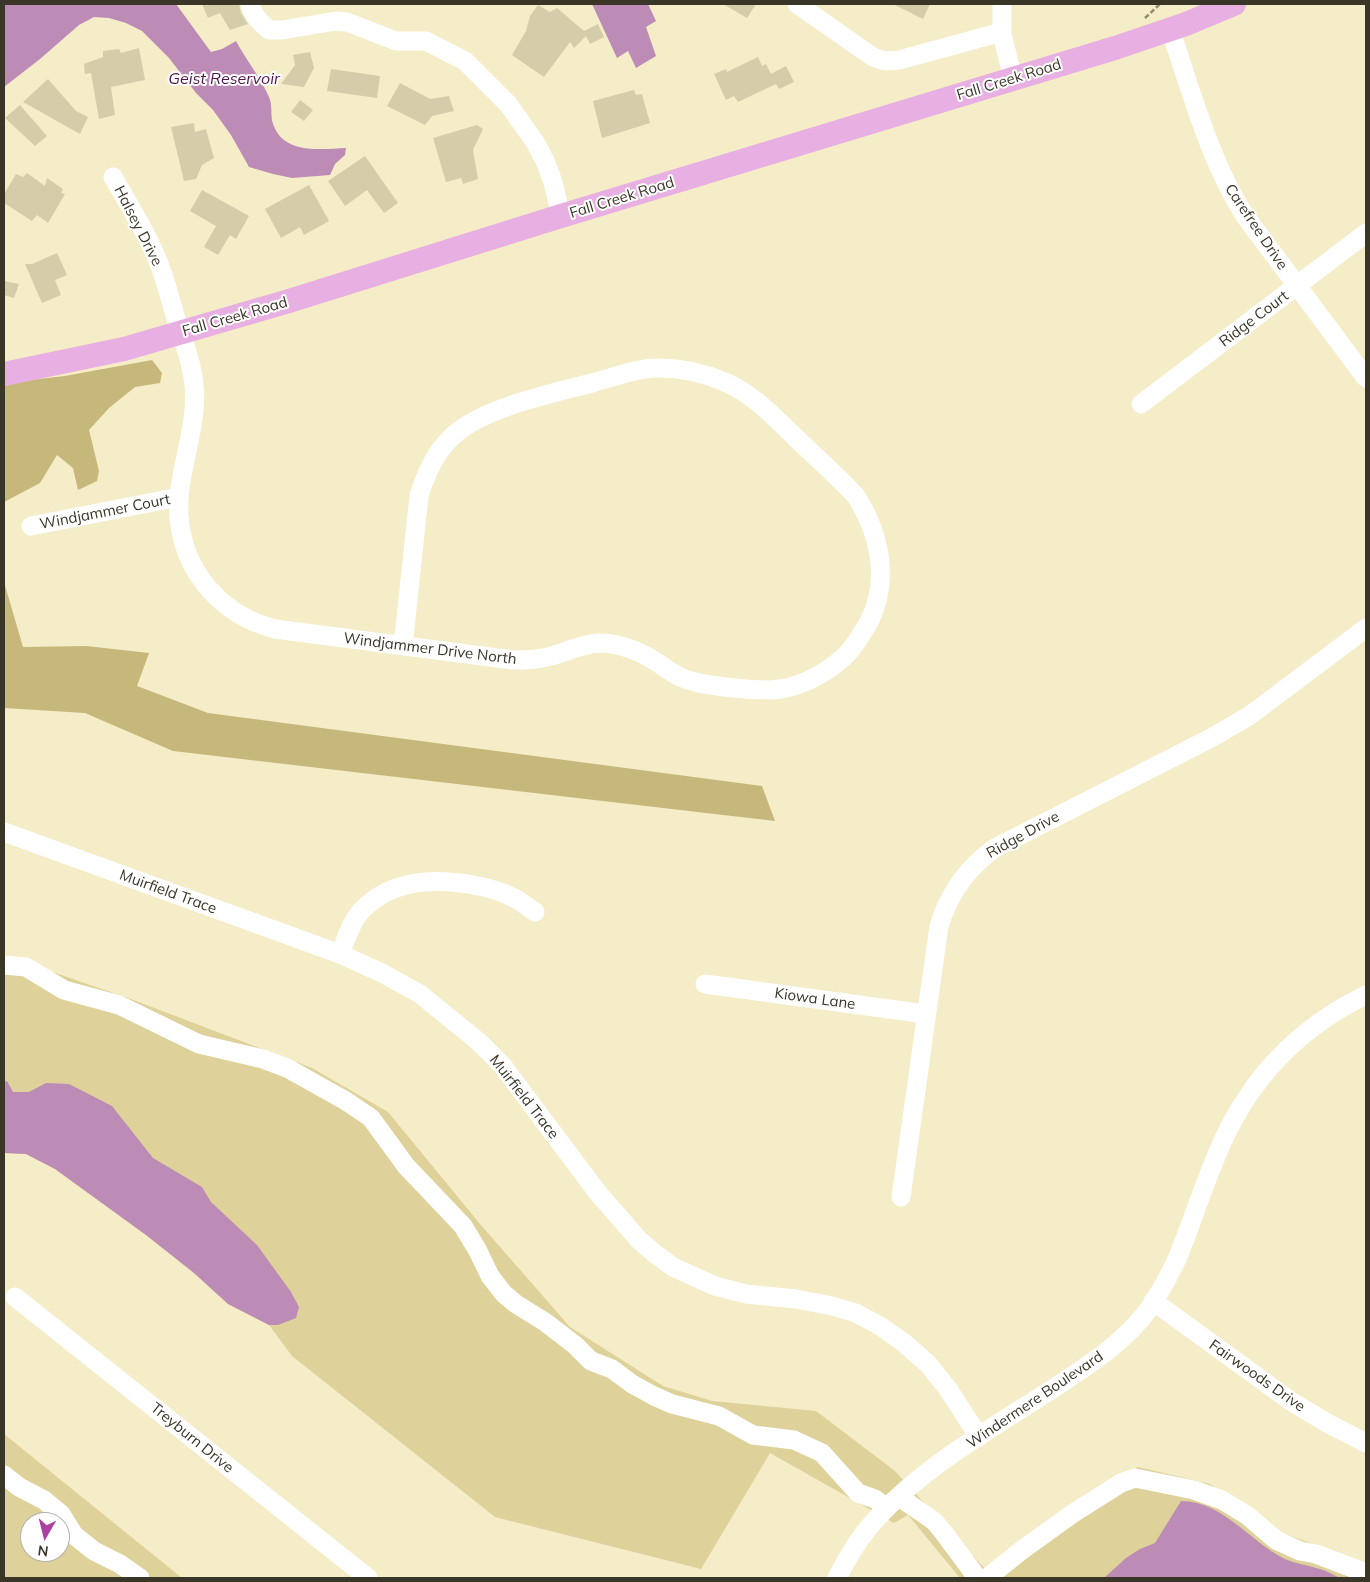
<!DOCTYPE html>
<html>
<head>
<meta charset="utf-8">
<style>
	body { margin:0 }
	#map { position:relative; width:1370px; height:1582px; overflow:hidden; background:#f5ecc8; font-family:Mulish,sans-serif }
	canvas { display:block }
	.frame { position:absolute; inset:0; border:5px solid #393628; pointer-events:none }
	.north { position:absolute; left:20px; top:1512px; width:50px; height:50px; box-sizing:border-box; background:#fff; border:1px solid #b0afa9; border-radius:50%; rotate:188deg; font-size:14px; font-weight:700; line-height:20px; text-align:center; color:#393628 }
	.north::after { content:''; display:block; margin:auto; width:18px; height:22px; background:#ac41a2; clip-path:polygon(50% 0,100% 100%,50% 72%,0 100%) }
</style>
</head>
<body>
<div id="map">
<canvas width="1370" height="1582"></canvas>
<div class="frame"></div>
<div class="north">N</div>
</div>
<script>
const c = document.querySelector('canvas').getContext('2d');
c.lineJoin = 'round';
function fill(path, color) { c.fillStyle = color; c.fill(path, 'evenodd'); }
function strokePath(path, color, width, dash) { c.strokeStyle = color; c.lineWidth = width; c.lineCap = dash ? 'butt' : 'round'; c.setLineDash(dash || []); c.stroke(path); }
function label(font, color, halo, rows, align = 'center') {
  c.font = font + ' Mulish,sans-serif'; c.lineWidth = 4; c.setLineDash([]); c.textBaseline = 'middle'; c.strokeStyle = halo; c.fillStyle = color; for (const [text, x, y, turn = 0] of rows) {
    c.save(); c.translate(x, y); c.rotate((+turn || 0) * Math.PI / 180); c.textAlign = isNaN(turn) ? turn : align; if (halo) c.strokeText(text, 0, 0); c.fillText(text, 0, 0); c.restore();
  }
}
const green = new Path2D(`
	M4 955 136 1001 312 1068 388 1112 480 1224 570 1327 663 1386 712 1401 816 1411 895 1471 986 1570 1057 1514 1138 1467 1210 1484 1277 1531 1324 1548 1366 1578H960L908 1515 894 1523 770 1453 701 1569 495 1517 292 1356 269 1325 228 1304 194 1273 146 1235 55 1169 26 1154 4 1153Z
	M4 1434 182 1578H4ZM30 1522H60V1552H30Z`);
const forest = new Path2D(`
	M152 360 162 373 160 383 135 387 109 408 89 430 99 471 97 481 78 490 73 468 57 455 40 483 4 502V383L65 376Z
	M4 582 23 647 86 646 149 653 137 686 208 713 762 786 775 821 173 751 85 713 4 708Z`);
const water = new Path2D(`
	M4 4H176L211 52 222 49 236 41C246 60 261 78 269 97 273 106 270 115 273 124 284 155 320 149 346 148L345 155 335 164 330 175 292 178 273 174 249 167 231 135 213 110 196 93 169 58 142 31 126 23 109 18 94 17 79 25 40 59 4 87Z
	M592 4H648L656 21 646 27 656 56 636 68 628 51 617 58Z
	M7 1081 13 1092H29L46 1083 69 1084 112 1106 153 1158 202 1187 211 1202 257 1245 291 1292 299 1307 296 1318 278 1325H269L228 1304 194 1273 146 1235 55 1169 26 1154 4 1153V1082Z
	M1181 1501C1222 1501 1250 1541 1283 1558 1295 1564 1308 1565 1320 1569 1328 1571 1334 1576 1341 1578H1104L1126 1558 1140 1549 1155 1543Z`);
const building = new Path2D(`
	M202 4H239L241 13 248 24 230 30 220 13 208 18Z
	M723 4H756L747 18Z
	M893 4H930L923 19Z
	M538 5 550 12 557 8 584 31 598 24 604 37 590 44 586 36 574 48 570 42 544 77 512 55 526 31 530 16Z
	M139 48 145 80 111 87 115 115 99 119 91 73 85 74 84 64 103 57V51L119 49 121 53Z
	M310 52 314 68 304 87 281 84 295 65 293 55Z
	M758 57 762 66 766 64 771 74 786 66 794 82 779 89 776 84 738 102 734 96 726 100 714 74 726 69 727 72Z
	M331 69 380 76 377 98 327 91Z
	M48 79 76 111 88 117 80 134 23 102Z
	M400 83 430 99 449 96 454 111 432 116 425 125 387 106Z
	M634 90 636 95 642 94 650 123 602 138 593 101Z
	M300 100 313 110 304 121 291 112Z
	M20 105 47 136 35 146 5 118Z
	M194 123 195 132 206 129 214 158 202 165 196 179 184 181 171 127Z
	M477 125 483 129 473 150 478 179 463 184 461 178 446 182 433 138Z
	M365 156 398 203 384 213 367 190 345 206 328 181Z
	M27 173 45 186 47 178 63 189 61 193 65 194 48 223 37 215 32 221 4 203V194L16 174 23 177Z
	M309 185 329 221 304 235 300 227 281 238 265 209Z
	M202 190 249 216 236 239 230 235 218 255 204 247 216 226 190 211Z
	M57 253 67 275 55 280 61 295 42 303 25 264H32Z
	M4 281 19 284 14 298 4 295Z`);
const path = new Path2D(`
	M1145 18 1160 4`);
const minor = new Path2D(`
	M250 4C253 16 260 22 269 30H282L336 21 347 22 396 41H426L465 61 508 104 535 142 545 161 553 182 561 216
	M797 4 873 57 885 61 899 60 1002 32
	M1002 4V34L1013 79
	M1170 29C1191 90 1210 162 1245 216L1366 378
	M113 177C129 205 146 231 158 261 166 281 171 302 177 322 184 343 192 363 194 385 198 421 182 461 179 497 175 561 214 613 275 629L513 660C526 660 538 660 551 656 566 652 582 644 598 643 618 643 639 651 655 661 663 666 670 672 678 676 693 683 709 685 725 687 740 689 756 690 771 690 797 689 826 674 845 656 855 647 862 633 869 622 890 580 880 534 856 496 837 476 816 457 796 438 774 417 753 394 725 382 704 373 681 368 659 368 636 368 614 377 592 383 553 393 493 406 460 430 438 446 427 470 419 496L403 646
	M1141 404 1366 233
	M31 526 179 497
	M4 832 340 954 382 973 420 994 479 1042 502 1065 598 1193 639 1240 654 1253 673 1267 715 1286 746 1294 796 1299 832 1306 856 1313 880 1326 903 1342 928 1364 948 1389 979 1437
	M340 954C346 939 351 922 362 910 391 880 434 878 473 885 488 888 502 891 516 899 522 902 529 908 535 912
	M4 965 26 967 64 990 119 1005 199 1044 263 1059 287 1068 346 1101 371 1118 406 1166 463 1226 478 1251 490 1276 504 1294 516 1304 545 1322 575 1345 591 1361 612 1369 632 1384 654 1396 672 1404 719 1416 753 1435 794 1440 822 1453 858 1493 875 1499 887 1508
	M705 984 926 1014
	M901 1197 939 926C949 893 967 868 995 848L1211 738 1249 716 1366 628
	M15 1297 368 1578
	M1153 1301 1292 1402 1329 1424 1366 1443
	M4 1475 19 1487 44 1500 61 1514 74 1535 94 1551 120 1564 140 1578
	M899 1497 934 1521 944 1533 976 1576 979 1578
	M837 1578C847 1558 861 1535 877 1518 925 1465 994 1427 1054 1388 1084 1368 1116 1348 1140 1320 1155 1303 1167 1280 1177 1259 1195 1216 1208 1169 1229 1128 1260 1068 1306 1024 1366 995
	M987 1578 1022 1550 1072 1514 1121 1483 1135 1478 1194 1490 1222 1500 1248 1516 1276 1540 1300 1551 1316 1554 1366 1573`);
const major = new Path2D(`
	M4 374 124 349 289 301 561 216 1115 48 1186 24 1234 4`);
const streetNames = [
	["Fall Creek Road",1009,80,-17],
	["Fall Creek Road",622,198,-17],
	["Halsey Drive",138,226,63],
	["Carefree Drive",1256,227,56],
	["Fall Creek Road",235,317,-16],
	["Ridge Court",1254,319,-37],
	["Windjammer Court",105,512,-11],
	["Windjammer Drive North",430,649,7],
	["Ridge Drive",1023,835,-29],
	["Muirfield Trace",168,892,20],
	["Kiowa Lane",815,999,8],
	["Muirfield Trace",524,1097,52],
	["Fairwoods Drive",1257,1376,35],
	["Windermere Boulevard",1035,1400,-34],
	["Treyburn Drive",192,1438,39]
];
const waterNames = [
	["Geist Reservoir",224,79]
];
fill(green, '#ded19a');
fill(forest, '#c6b87b');
fill(water, '#bd8cb6');
fill(building, '#d5cda9');
strokePath(path, '#908b72', 2.5, [5, 2.5]);
strokePath(minor, '#fff', 19);
strokePath(major, '#e8afe2', 24);
label('15px', '#393628', '#fff', streetNames);
label('italic 16px', '#50164b', '#fff', waterNames);
</script>
</body>
</html>
